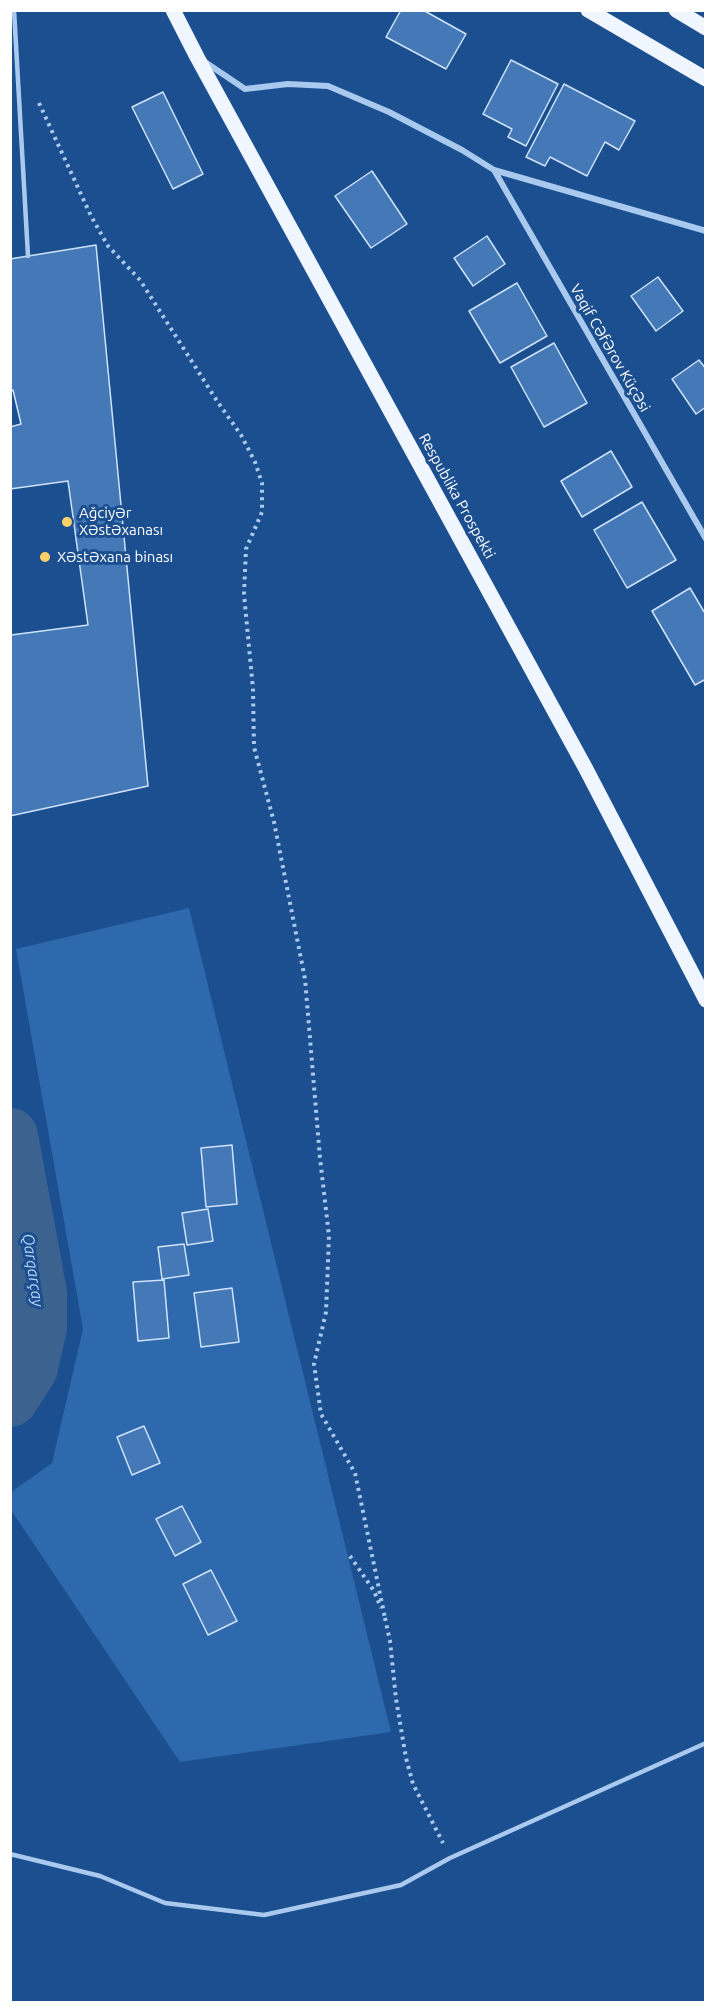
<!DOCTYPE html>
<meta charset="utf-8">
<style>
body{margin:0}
#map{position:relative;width:716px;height:2013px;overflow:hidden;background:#1b4f8f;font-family:Ubuntu,sans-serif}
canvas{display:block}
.frame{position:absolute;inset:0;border:12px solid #fff;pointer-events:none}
</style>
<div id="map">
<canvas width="716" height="2013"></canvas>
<div class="frame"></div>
</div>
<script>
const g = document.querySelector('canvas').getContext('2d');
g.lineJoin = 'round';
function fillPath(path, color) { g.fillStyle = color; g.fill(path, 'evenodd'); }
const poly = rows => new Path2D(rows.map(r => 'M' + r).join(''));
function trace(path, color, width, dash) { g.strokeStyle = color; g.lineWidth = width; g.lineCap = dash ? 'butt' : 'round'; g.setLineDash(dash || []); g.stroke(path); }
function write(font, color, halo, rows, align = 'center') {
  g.font = font + ' Ubuntu,sans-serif'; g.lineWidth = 6; g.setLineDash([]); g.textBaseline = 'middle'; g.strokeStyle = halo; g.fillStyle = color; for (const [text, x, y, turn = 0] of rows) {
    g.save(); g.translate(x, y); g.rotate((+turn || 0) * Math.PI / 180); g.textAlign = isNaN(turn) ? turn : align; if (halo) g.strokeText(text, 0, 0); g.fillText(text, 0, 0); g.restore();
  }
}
const green = poly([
 [189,908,391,1732,180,1762,11,1510,10,1493,52,1463,83,1329,16,949],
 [11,1234,25,1319,11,1338,10,1338]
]);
const river = poly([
 [10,1136,39,1293,39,1327,30,1368,10,1399]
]);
const building = poly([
 [401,10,423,10,466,34,446,69,386,37,401,10],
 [511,60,558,84,526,146,508,137,512,129,483,114,511,60],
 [564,84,635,121,619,150,605,142,587,176,550,157,545,166,526,157,564,84],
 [163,92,203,174,173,189,132,107,163,92],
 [372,171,407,224,371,248,335,196,372,171],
 [487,236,505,264,473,286,454,258,487,236],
 [96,245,148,786,10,816,10,259,96,245],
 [658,277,683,311,656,331,631,296,658,277],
 [517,283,547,336,500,363,469,311,517,283],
 [554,343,587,403,544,427,511,367,554,343],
 [699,360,706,369,706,407,696,414,672,379,699,360],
 [13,390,21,424,10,427,10,391,13,390],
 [611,451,632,487,582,517,561,481,611,451],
 [68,481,88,625,11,635,10,489,68,481],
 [642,502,676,560,627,588,594,530,642,502],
 [690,588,706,615,706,679,695,685,652,611,690,588],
 [232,1145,237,1204,206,1207,201,1148,232,1145],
 [208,1209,213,1241,187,1245,182,1213,208,1209],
 [184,1244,189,1275,162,1279,158,1247,184,1244],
 [164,1280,169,1338,138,1341,133,1282,164,1280],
 [232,1288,239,1342,201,1347,194,1293,232,1288],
 [144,1426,160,1463,132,1475,117,1437,144,1426],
 [182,1506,201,1542,175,1556,156,1519,182,1506],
 [211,1570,237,1621,208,1635,183,1584,211,1570]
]);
const path = poly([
 [39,103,91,216,108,246,140,280,217,401,241,435,255,462,262,483,262,512,246,549,244,594,253,689,254,747,274,822,305,979,320,1158,329,1236,326,1312,314,1364,321,1414,355,1473,385,1618],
 [350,1556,374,1591,381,1608],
 [385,1618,390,1641,396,1699,406,1758,413,1784,443,1843]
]);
const lane = poly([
 [14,10,28,256],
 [10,1854,100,1876,165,1903,264,1915,401,1885,450,1858,706,1743]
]);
const street = poly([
 [205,62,245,89,288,84,328,86,389,112,462,150,494,170,706,231],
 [494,170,706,539]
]);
const primary = poly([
 [173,10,197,57,586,769,706,1000],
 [588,10,706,79],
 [676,10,706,28]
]);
const markers = [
 [67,522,6,"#ffd166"],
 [45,557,6,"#ffd166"]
];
const streetNames = [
 ["Vaqif Cəfərov Küçəsi",610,348,60],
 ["Respublika Prospekti",457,496,61]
];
const poiNames = [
 ["Ağciyər",79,513],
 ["Xəstəxanası",79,530],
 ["Xəstəxana binası",57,557]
];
const waterNames = [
 ["Qarqarçay",33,1270,82]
];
fillPath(green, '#2e69ad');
trace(river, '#3c6290', 56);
fillPath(building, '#4478b7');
trace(building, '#cfe3fa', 1.5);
trace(path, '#a9c9ee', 4, [3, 4.5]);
trace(lane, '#a9c9ee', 4.5);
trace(street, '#a9c9ee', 6);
trace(primary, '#f0f6ff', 15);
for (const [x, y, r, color] of markers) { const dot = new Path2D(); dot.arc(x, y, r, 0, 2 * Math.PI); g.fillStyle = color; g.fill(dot); trace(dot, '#1b4f8f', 2); }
write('15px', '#fff', '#1b4f8f', streetNames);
write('15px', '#fff', '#1b4f8f', poiNames, 'left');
write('italic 16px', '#b5d3f5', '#1b4f8f', waterNames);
</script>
